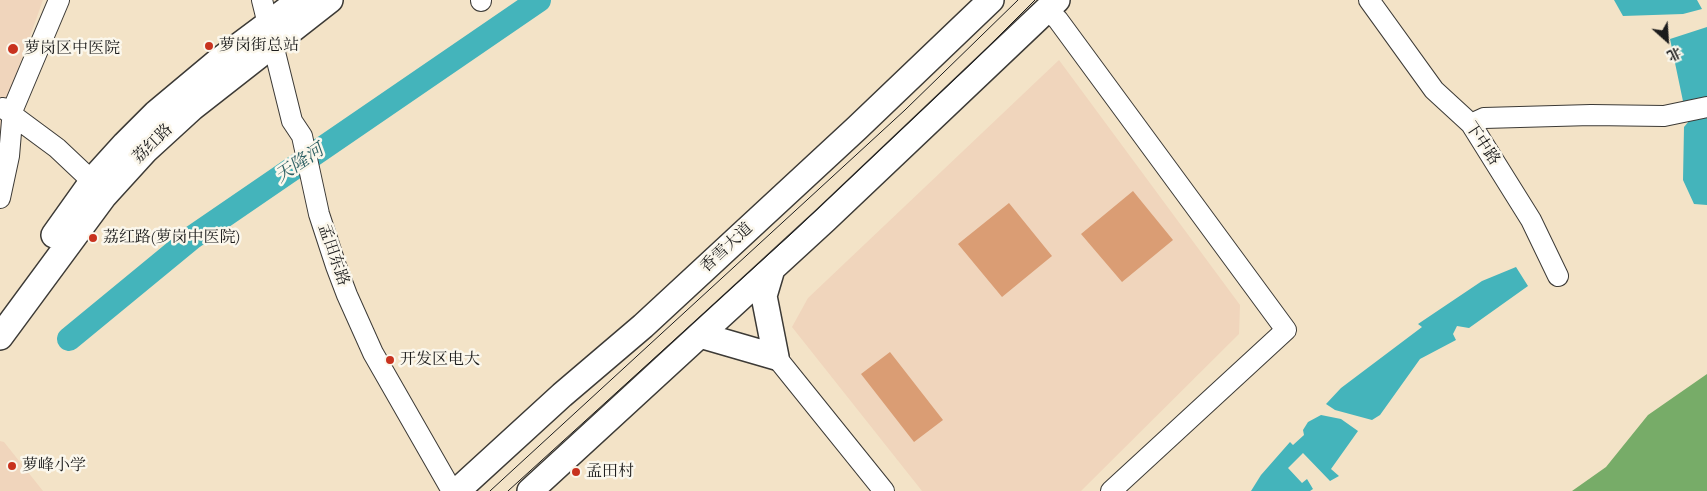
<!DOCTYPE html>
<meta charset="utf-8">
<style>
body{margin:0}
#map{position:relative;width:1707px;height:491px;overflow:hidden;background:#f3e3c7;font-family:"IM FELL French Canon","Noto Serif SC",serif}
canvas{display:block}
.north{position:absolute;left:1642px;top:15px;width:50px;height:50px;-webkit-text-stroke:4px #fbf7ec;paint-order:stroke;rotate:154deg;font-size:14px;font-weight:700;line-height:20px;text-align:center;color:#1c1c1c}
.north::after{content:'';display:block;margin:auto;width:18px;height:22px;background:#1c1c1c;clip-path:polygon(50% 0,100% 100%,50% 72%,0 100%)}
</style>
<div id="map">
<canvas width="1707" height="491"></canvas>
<div class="north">北</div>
</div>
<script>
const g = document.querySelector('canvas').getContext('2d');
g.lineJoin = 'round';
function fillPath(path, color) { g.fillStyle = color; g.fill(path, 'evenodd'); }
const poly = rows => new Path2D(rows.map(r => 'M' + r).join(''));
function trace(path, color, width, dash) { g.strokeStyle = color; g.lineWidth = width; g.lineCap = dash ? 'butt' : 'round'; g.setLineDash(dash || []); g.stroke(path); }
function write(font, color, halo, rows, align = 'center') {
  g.font = font + ' "IM FELL French Canon","Noto Serif SC",serif'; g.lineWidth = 5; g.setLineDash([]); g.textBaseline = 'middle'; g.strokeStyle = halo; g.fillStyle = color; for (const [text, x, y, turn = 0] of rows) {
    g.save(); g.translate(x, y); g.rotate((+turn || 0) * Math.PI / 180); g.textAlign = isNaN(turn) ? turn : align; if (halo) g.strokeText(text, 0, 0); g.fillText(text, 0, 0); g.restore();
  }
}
const built = poly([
 [0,0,43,0,8,97,0,167],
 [1059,60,1240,305,1239,334,1081,491,922,491,792,327,808,298],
 [0,441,4,442,43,491,0,491]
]);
const forest = poly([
 [1707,374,1707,491,1572,491,1606,467,1648,415]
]);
const water = poly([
 [1614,0,1697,0,1702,9,1683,14,1623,16],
 [1707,27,1707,100,1684,106,1670,39],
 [1707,117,1707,205,1694,204,1683,180,1684,127,1689,121],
 [1516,267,1528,286,1469,328,1457,326,1453,334,1456,340,1420,359,1380,415,1372,420,1335,410,1326,404,1341,388,1422,327,1418,324,1482,281],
 [1321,415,1341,419,1358,431,1331,469,1339,476,1330,481,1303,453,1288,468,1302,483,1307,479,1313,489,1310,491,1251,491,1261,475,1290,442,1293,445,1304,435,1303,430,1308,422]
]);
const river = poly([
 [69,339,193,237,539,0]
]);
const building = poly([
 [1133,191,1173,240,1122,282,1081,234],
 [1009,203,1052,256,1002,297,958,244],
 [890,352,943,420,914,442,861,374]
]);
const minor = poly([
 [262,0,292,121,302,136,319,214,336,266,347,295,373,353,452,491],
 [481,0,481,1],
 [1369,0,1434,90,1471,124,1531,220,1558,276],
 [1047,9,1058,20,1286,330,1111,491],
 [3,108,57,148,92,181],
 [1471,124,1484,118,1591,115,1664,116,1707,107],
 [0,198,9,156,13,109,59,0],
 [776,357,884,491]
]);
const major = poly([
 [54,235,96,176,125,144,156,113,217,62,300,0],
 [772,269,764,296,776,357],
 [700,335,776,357],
 [0,337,104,196,145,151,192,108,330,0],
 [457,491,562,395,643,326,857,128,991,0],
 [530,491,825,220,1057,0]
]);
const tram = poly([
 [490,491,905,110,1018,0],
 [508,491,791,234,976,59,1035,0]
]);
const markers = [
 [209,46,5,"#c8321e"],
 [13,49,6,"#c8321e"],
 [93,238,5,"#c8321e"],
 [390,360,5,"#c8321e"],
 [12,466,5,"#c8321e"],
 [576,472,5,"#c8321e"]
];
const poiNames = [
 ["萝岗街总站",219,46],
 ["萝岗区中医院",24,49],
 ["荔红路(萝岗中医院)",103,238],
 ["开发区电大",400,360],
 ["萝峰小学",22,466],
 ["孟田村",586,472]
];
const streetNames = [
 ["荔红路",153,144,-44],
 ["下中路",1482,144,56],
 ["香雪大道",727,248,-43],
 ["孟田东路",333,255,71]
];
const waterNames = [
 ["天隆河",300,164,-34]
];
fillPath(built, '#f0d5bc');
fillPath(forest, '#77ac68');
fillPath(water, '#44b4bb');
trace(river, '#44b4bb', 24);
fillPath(building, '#da9d74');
trace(minor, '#3c3a36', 22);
trace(major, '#3c3a36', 28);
trace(minor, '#fff', 20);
trace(major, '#fff', 25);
trace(tram, '#1c1c1c', 1);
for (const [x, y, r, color] of markers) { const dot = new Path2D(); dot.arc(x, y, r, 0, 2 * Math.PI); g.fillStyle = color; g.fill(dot); trace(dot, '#fbf7ec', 2); }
write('16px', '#1c1c1c', '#fbf7ec', poiNames, 'left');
write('16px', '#1c1c1c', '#fbf7ec', streetNames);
write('italic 18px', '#2e6064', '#fbf7ec', waterNames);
</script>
